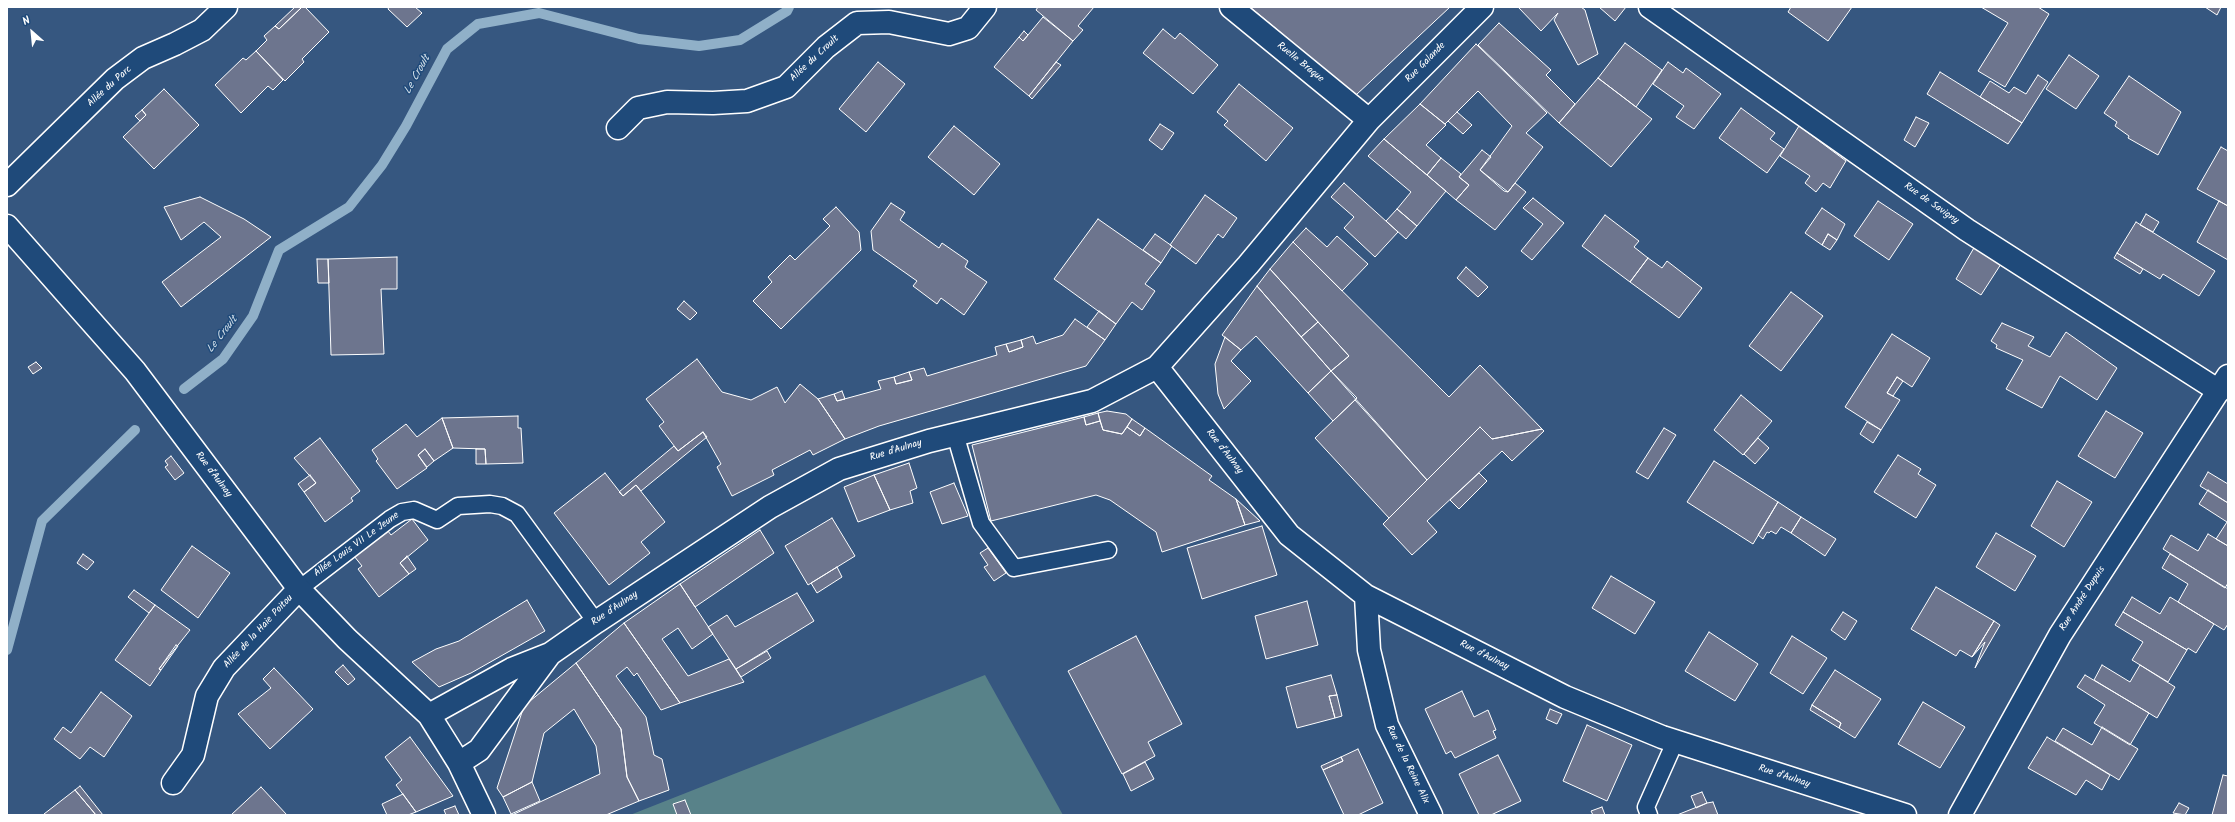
<!DOCTYPE html>
<meta charset="utf-8">
<style>
body{margin:0}
#map{position:relative;width:2235px;height:822px;overflow:hidden;background:#365780;font-family:Kalam,sans-serif}
canvas{display:block}
.frame{position:absolute;inset:0;border:8px solid #fff;pointer-events:none}
.north{position:absolute;left:12px;top:12px;width:40px;height:40px;-webkit-text-stroke:3px #1f4a7a;paint-order:stroke;rotate:333deg;font-size:11px;font-weight:700;line-height:16px;text-align:center;color:#fff}
.north::after{content:'';display:block;margin:auto;width:14px;height:18px;background:#fff;clip-path:polygon(50% 0,100% 100%,50% 72%,0 100%)}
</style>
<div id="map">
<canvas width="2235" height="822"></canvas>
<div class="frame"></div>
<div class="north">N</div>
</div>
<script>
const g = document.querySelector('canvas').getContext('2d');
g.lineJoin = 'round';
function fillPath(path, color) { g.fillStyle = color; g.fill(path, 'evenodd'); }
const poly = rows => new Path2D(rows.map(r => 'M' + r).join(''));
function trace(path, color, width, dash) { g.strokeStyle = color; g.lineWidth = width; g.lineCap = dash ? 'butt' : 'round'; g.setLineDash(dash || []); g.stroke(path); }
function write(font, color, halo, rows, align = 'center') {
  g.font = font + ' Kalam,sans-serif'; g.lineWidth = 3; g.setLineDash([]); g.textBaseline = 'middle'; g.strokeStyle = halo; g.fillStyle = color; for (const [text, x, y, turn = 0] of rows) {
    g.save(); g.translate(x, y); g.rotate((+turn || 0) * Math.PI / 180); g.textAlign = isNaN(turn) ? turn : align; if (halo) g.strokeText(text, 0, 0); g.fillText(text, 0, 0); g.restore();
  }
}
const green = poly([
 [985,675,1063,815,630,815]
]);
const stream = poly([
 [184,389,223,359,253,316,279,250,349,207,382,165,406,126,447,49,478,24,539,13,639,39,699,46,740,40,787,11,789,7],
 [7,650,42,521,135,430]
]);
const building = poly([
 [295,7,302,7,279,29,275,26,295,7],
 [302,7,305,7,329,32,302,59,304,62,285,81,256,51,267,40,264,36,275,26,279,29,302,7],
 [389,7,415,7,422,13,407,27,388,9,389,7],
 [1038,7,1094,7,1078,26,1083,30,1073,41,1036,10,1038,7],
 [1250,7,1450,7,1356,95,1250,7],
 [1518,7,1581,7,1585,10,1598,54,1578,65,1554,20,1558,13,1541,31,1518,7],
 [1599,7,1626,7,1615,21,1599,7],
 [1791,7,1852,7,1828,41,1788,12,1791,7],
 [1981,7,2038,7,2049,14,2005,87,1978,71,2008,23,1981,7],
 [2205,7,2221,7,2217,15,2205,7],
 [1043,17,1073,41,1029,96,994,67,1019,37,1023,41,1043,17],
 [1499,23,1551,70,1546,75,1575,104,1559,123,1478,45,1499,23],
 [1163,29,1175,39,1180,33,1218,65,1193,94,1143,53,1163,29],
 [1024,31,1028,35,1023,41,1019,37,1024,31],
 [1625,43,1662,70,1636,107,1598,78,1625,43],
 [1476,44,1547,113,1526,133,1543,147,1508,192,1480,170,1512,126,1478,91,1445,124,1420,104,1476,44],
 [256,51,283,80,273,90,268,86,241,113,215,85,243,58,246,60,256,51],
 [2069,55,2099,76,2076,109,2046,89,2069,55],
 [878,62,905,84,866,132,839,109,878,62],
 [1056,62,1061,65,1032,99,1029,96,1056,62],
 [1668,62,1683,73,1686,68,1721,94,1694,129,1676,117,1684,106,1653,84,1668,62],
 [1940,72,2022,123,2008,144,1927,94,1940,72],
 [2038,75,2048,82,2022,123,1980,97,1990,81,2009,93,2014,87,2026,94,2038,75],
 [2129,76,2181,112,2158,155,2128,138,2129,136,2115,126,2117,122,2104,113,2129,76],
 [1598,78,1652,119,1611,167,1559,123,1598,78],
 [1239,84,1293,128,1266,161,1224,125,1228,121,1217,112,1239,84],
 [164,89,199,125,154,169,123,137,146,115,142,110,164,89],
 [1420,104,1446,125,1426,145,1441,158,1427,175,1384,139,1420,104],
 [1741,108,1775,133,1770,139,1784,149,1767,173,1719,138,1741,108],
 [142,110,146,115,140,121,135,116,142,110],
 [1457,112,1472,125,1463,134,1448,121,1457,112],
 [1916,117,1929,123,1915,147,1904,140,1916,117],
 [1160,124,1174,133,1162,150,1149,140,1160,124],
 [954,126,1000,164,974,195,928,157,954,126],
 [1799,126,1846,161,1830,188,1823,183,1816,192,1805,183,1810,176,1780,156,1799,126],
 [1384,139,1446,191,1417,226,1397,209,1411,192,1368,156,1384,139],
 [2221,147,2228,151,2228,206,2197,189,2221,147],
 [1482,150,1491,157,1480,170,1504,191,1508,192,1515,183,1526,192,1495,230,1456,200,1469,185,1459,177,1482,150],
 [1441,158,1461,174,1459,177,1469,185,1456,200,1427,175,1441,158],
 [1344,183,1398,232,1375,257,1344,228,1354,217,1331,197,1344,183],
 [1205,195,1237,218,1223,238,1218,234,1196,264,1170,245,1205,195],
 [200,197,244,219,271,237,181,307,162,282,221,237,204,222,181,240,164,207,200,197],
 [1533,198,1564,223,1532,260,1521,251,1543,224,1523,208,1533,198],
 [1878,201,1913,224,1889,260,1854,236,1878,201],
 [2219,201,2228,206,2228,260,2197,242,2219,201],
 [891,203,905,212,900,220,939,248,942,243,968,261,965,267,987,282,964,315,941,298,937,304,913,286,917,281,873,250,871,231,891,203],
 [836,207,859,232,861,250,781,329,753,301,772,282,768,277,790,255,795,260,830,226,823,219,836,207],
 [1822,208,1845,224,1837,240,1828,234,1822,245,1805,233,1822,208],
 [1397,209,1417,226,1406,239,1386,221,1397,209],
 [2146,214,2159,222,2153,232,2140,225,2146,214],
 [1605,215,1639,241,1634,247,1648,258,1630,282,1582,246,1605,215],
 [1098,219,1161,263,1145,284,1155,291,1142,310,1132,302,1116,324,1054,279,1098,219],
 [2136,222,2215,271,2199,296,2163,274,2160,279,2117,253,2136,222],
 [1306,228,1327,247,1337,236,1368,264,1342,291,1293,242,1306,228],
 [1155,234,1172,246,1161,263,1143,250,1155,234],
 [1828,234,1837,240,1830,250,1822,245,1828,234],
 [1293,242,1449,397,1480,365,1542,429,1492,439,1480,427,1427,480,1331,371,1349,356,1270,269,1293,242],
 [1975,246,2001,264,1981,295,1956,279,1975,246],
 [2117,253,2143,269,2140,274,2114,258,2117,253],
 [397,257,397,289,381,289,384,354,331,355,328,259,397,257],
 [1648,258,1662,268,1667,261,1702,288,1679,318,1630,282,1648,258],
 [317,259,328,259,329,283,318,283,317,259],
 [1466,267,1488,287,1478,297,1457,278,1466,267],
 [1270,269,1318,322,1301,337,1257,286,1270,269],
 [1257,286,1331,371,1308,393,1256,336,1241,350,1222,335,1257,286],
 [1791,292,1823,316,1781,371,1749,346,1791,292],
 [684,301,697,313,690,320,677,309,684,301],
 [1099,311,1116,324,1105,340,1087,327,1099,311],
 [1075,319,1105,340,1086,366,879,426,845,439,818,399,834,394,837,401,881,389,878,381,894,377,896,384,912,380,909,372,924,368,927,376,997,355,995,347,1006,344,1009,352,1023,347,1021,340,1033,336,1036,344,1063,335,1075,319],
 [1318,322,1349,356,1331,371,1301,337,1318,322],
 [2002,323,2034,337,2028,346,2050,357,2066,332,2117,368,2097,400,2060,376,2042,408,2006,389,2023,360,1996,348,1997,345,1991,341,2002,323],
 [1892,334,1930,358,1912,387,1897,377,1887,393,1900,400,1881,430,1845,407,1892,334],
 [1225,337,1241,350,1231,361,1251,381,1224,409,1218,394,1215,364,1225,337],
 [1021,340,1023,347,1009,352,1006,344,1021,340],
 [697,359,722,392,751,400,777,387,785,403,800,384,818,399,845,439,813,455,810,450,772,470,774,475,732,496,717,467,721,464,703,432,678,451,659,426,664,422,646,399,697,359],
 [36,362,42,368,33,374,28,367,36,362],
 [1331,371,1357,398,1333,421,1308,393,1331,371],
 [909,372,912,380,896,384,894,377,909,372],
 [1897,377,1903,381,1893,396,1887,393,1897,377],
 [842,391,845,399,837,401,834,394,842,391],
 [1741,395,1772,421,1743,455,1714,430,1741,395],
 [1355,400,1427,480,1389,518,1315,438,1355,400],
 [1107,411,1126,414,1132,419,1122,434,1103,430,1098,413,1107,411],
 [2106,411,2143,433,2115,478,2078,456,2106,411],
 [1098,413,1100,421,1086,425,1084,417,1098,413],
 [518,416,518,428,521,428,523,463,486,464,485,449,453,448,442,418,518,416],
 [1084,417,1086,425,1100,421,1103,430,1122,434,1127,427,1140,436,1145,428,1212,476,1209,480,1236,499,1245,525,1162,552,1156,532,1110,500,1096,495,991,521,972,445,1084,417],
 [442,418,453,448,434,461,425,449,418,455,427,468,397,489,376,461,378,459,372,450,406,424,417,437,442,418],
 [1132,419,1145,428,1140,436,1127,427,1132,419],
 [1867,422,1881,430,1873,443,1860,434,1867,422],
 [1480,427,1492,439,1542,429,1544,431,1512,461,1502,451,1427,521,1437,532,1412,555,1383,524,1480,427],
 [1664,428,1676,435,1648,479,1636,472,1664,428],
 [703,432,707,437,641,491,636,485,623,496,619,492,674,446,678,451,703,432],
 [320,438,360,491,351,498,353,501,325,522,304,492,316,483,294,458,320,438],
 [1758,438,1769,448,1755,464,1744,454,1758,438],
 [425,449,434,461,427,467,418,455,425,449],
 [476,449,485,449,486,464,476,464,476,449],
 [1898,455,1921,469,1918,474,1936,485,1916,518,1874,492,1898,455],
 [171,456,184,473,175,480,165,467,168,465,165,461,171,456],
 [1714,461,1778,502,1753,544,1687,502,1714,461],
 [909,463,917,488,910,491,913,503,890,510,874,475,909,463],
 [2208,472,2228,484,2228,503,2200,486,2208,472],
 [605,473,623,496,636,485,665,522,641,542,650,553,609,585,554,513,605,473],
 [1479,473,1487,481,1459,509,1450,500,1479,473],
 [310,475,316,483,304,492,298,484,310,475],
 [874,475,890,510,858,522,844,487,874,475],
 [2057,481,2092,502,2064,547,2031,526,2057,481],
 [954,483,968,516,942,524,930,492,954,483],
 [2208,490,2228,503,2228,546,2216,539,2227,522,2199,504,2208,490],
 [1236,499,1260,521,1245,525,1236,499],
 [1778,502,1801,517,1791,533,1781,527,1776,534,1771,531,1769,533,1767,532,1763,539,1758,535,1778,502],
 [1801,517,1836,539,1825,556,1791,533,1801,517],
 [832,518,855,556,808,585,785,546,832,518],
 [412,519,428,540,400,563,409,574,379,597,358,569,362,566,354,556,388,531,391,535,412,519],
 [1262,526,1277,575,1202,599,1187,548,1262,526],
 [760,530,774,553,695,607,680,584,760,530],
 [1996,533,2036,556,2015,591,1976,567,1996,533],
 [2208,534,2228,546,2228,583,2225,588,2163,549,2171,535,2198,551,2208,534],
 [192,546,230,573,198,618,161,590,192,546],
 [988,548,1006,573,994,581,984,567,988,565,980,553,988,548],
 [83,554,94,562,87,570,77,563,83,554],
 [2170,554,2228,589,2228,624,2224,630,2178,602,2188,584,2162,568,2170,554],
 [407,556,416,569,409,574,400,563,407,556],
 [837,567,842,577,817,593,811,583,837,567],
 [1611,576,1655,602,1635,634,1592,608,1611,576],
 [680,584,713,634,692,649,678,628,662,639,688,676,729,659,744,682,680,703,624,623,680,584],
 [1936,587,1994,621,1972,657,1960,650,1956,656,1911,629,1936,587],
 [134,590,155,605,149,613,128,597,134,590],
 [797,593,814,621,736,669,708,627,727,615,735,627,797,593],
 [2132,597,2160,614,2170,597,2214,624,2196,653,2188,648,2187,650,2123,612,2132,597],
 [527,600,545,631,471,673,439,687,412,662,436,649,459,641,527,600],
 [1307,601,1318,645,1266,659,1255,616,1307,601],
 [155,605,190,630,159,669,161,670,150,686,115,660,155,605],
 [1843,612,1857,621,1845,640,1831,630,1843,612],
 [2123,612,2187,650,2168,682,2132,660,2143,642,2115,625,2123,612],
 [1994,621,2000,625,1975,668,1985,642,1972,657,1994,621],
 [624,623,680,703,661,710,637,673,634,676,627,667,616,676,646,717,654,755,662,759,669,790,639,801,627,777,621,729,576,663,624,623],
 [1709,632,1758,664,1735,701,1685,671,1709,632],
 [1136,636,1182,724,1148,742,1155,756,1122,774,1068,671,1136,636],
 [1792,636,1827,658,1803,694,1770,673,1792,636],
 [176,645,178,646,161,670,159,669,176,645],
 [767,651,771,658,741,677,736,669,767,651],
 [576,663,621,729,627,777,639,801,606,815,512,815,600,774,596,746,574,709,544,733,532,782,503,797,497,788,524,706,576,663],
 [343,665,355,679,348,685,335,672,343,665],
 [2102,665,2130,682,2140,665,2175,687,2157,718,2094,680,2102,665],
 [274,668,313,709,270,749,238,714,271,688,263,679,274,668],
 [1835,670,1881,699,1855,738,1839,728,1841,723,1812,705,1835,670],
 [1331,675,1337,695,1329,696,1335,718,1297,728,1286,687,1331,675],
 [2085,675,2149,713,2130,745,2094,723,2105,705,2077,687,2085,675],
 [1462,691,1474,717,1488,710,1496,730,1493,731,1496,738,1455,758,1451,751,1446,754,1425,709,1462,691],
 [101,692,132,716,104,757,90,747,80,759,54,739,63,727,71,733,101,692],
 [1337,695,1342,716,1335,718,1329,696,1337,695],
 [1923,702,1965,727,1940,768,1898,744,1923,702],
 [1812,705,1841,723,1839,728,1810,710,1812,705],
 [1550,709,1562,714,1557,724,1546,719,1550,709],
 [1587,725,1632,745,1607,801,1563,781,1587,725],
 [2102,727,2138,749,2119,780,2055,741,2063,728,2092,745,2102,727],
 [410,737,453,796,416,812,396,785,402,780,385,757,410,737],
 [2047,737,2110,775,2102,790,2086,780,2076,795,2028,768,2047,737],
 [1358,749,1383,803,1358,815,1344,815,1323,770,1343,761,1341,757,1358,749],
 [1498,755,1521,801,1491,815,1479,815,1459,774,1498,755],
 [1341,757,1343,761,1323,770,1321,766,1341,757],
 [1145,762,1154,779,1131,791,1123,774,1145,762],
 [2223,775,2228,776,2228,815,2212,815,2223,775],
 [532,782,540,801,511,814,503,797,532,782],
 [80,786,103,815,96,815,75,790,80,786],
 [261,787,287,815,231,815,261,787],
 [75,790,96,815,44,815,44,814,75,790],
 [1702,792,1707,803,1696,808,1691,796,1702,792],
 [403,794,416,812,408,815,387,815,382,804,403,794],
 [685,800,691,815,677,815,673,804,685,800],
 [1713,802,1718,815,1677,815,1707,803,1713,802],
 [2179,803,2189,808,2185,815,2173,813,2179,803],
 [455,806,459,815,446,815,444,810,455,806],
 [1602,807,1605,815,1593,815,1591,811,1602,807]
]);
const service = poly([
 [955,434,981,523,1014,568,1108,550],
 [299,589,390,519,402,512,414,510,437,520,458,506,490,504,502,506,517,514,596,622],
 [1649,815,1646,807,1675,742]
]);
const minor = poly([
 [1231,7,1369,120],
 [1650,7,1967,230,2219,391],
 [618,128,638,108,667,102,713,103,747,101,786,87,826,47,857,23,889,22,949,34,968,28,985,7],
 [7,185,115,79,143,58,175,44,202,30,226,7],
 [7,226,135,371,299,589,347,639,429,715,459,763,484,815],
 [1157,367,1289,535,1366,596,1565,697,1662,737,1905,815],
 [1366,596,1369,650,1387,725,1431,815],
 [429,715,512,669,550,654,596,622,770,507,839,469,929,441,1092,401,1157,367,1248,265,1369,120,1482,7],
 [459,763,479,750,550,654],
 [173,783,193,755,207,696,224,668,299,589],
 [1960,815,2060,635,2228,376]
]);
const streetNames = [
 ["Allée du Croult",815,59,-43],
 ["Ruelle Braque",1300,63,39],
 ["Rue Galande",1426,63,-45],
 ["Allée du Parc",110,87,-42],
 ["Rue de Savigny",1931,204,35],
 ["Rue d'Aulnay",896,451,-17],
 ["Rue d'Aulnay",1224,452,52],
 ["Rue d'Aulnay",213,475,53],
 ["Allée Louis VII Le Jeune",357,545,-36],
 ["Rue André Dupuis",2083,599,-57],
 ["Rue d'Aulnay",615,609,-34],
 ["Allée de la Haie Poitou",259,632,-47],
 ["Rue d'Aulnay",1484,656,27],
 ["Rue de la Reine Alix",1407,765,64],
 ["Rue d'Aulnay",1784,777,18]
];
const waterNames = [
 ["Le Croult",418,75,-61],
 ["Le Croult",223,335,-52]
];
fillPath(green, '#588289');
trace(stream, '#90b0c8', 10);
fillPath(building, '#6d758e');
trace(building, '#fff', 1);
trace(service, '#fff', 19);
trace(minor, '#fff', 25);
trace(service, '#1f4a7a', 16);
trace(minor, '#1f4a7a', 22);
write('10px', '#fff', '#1f4a7a', streetNames);
write('italic 11px', '#d1dee8', '#1f4a7a', waterNames);
</script>
